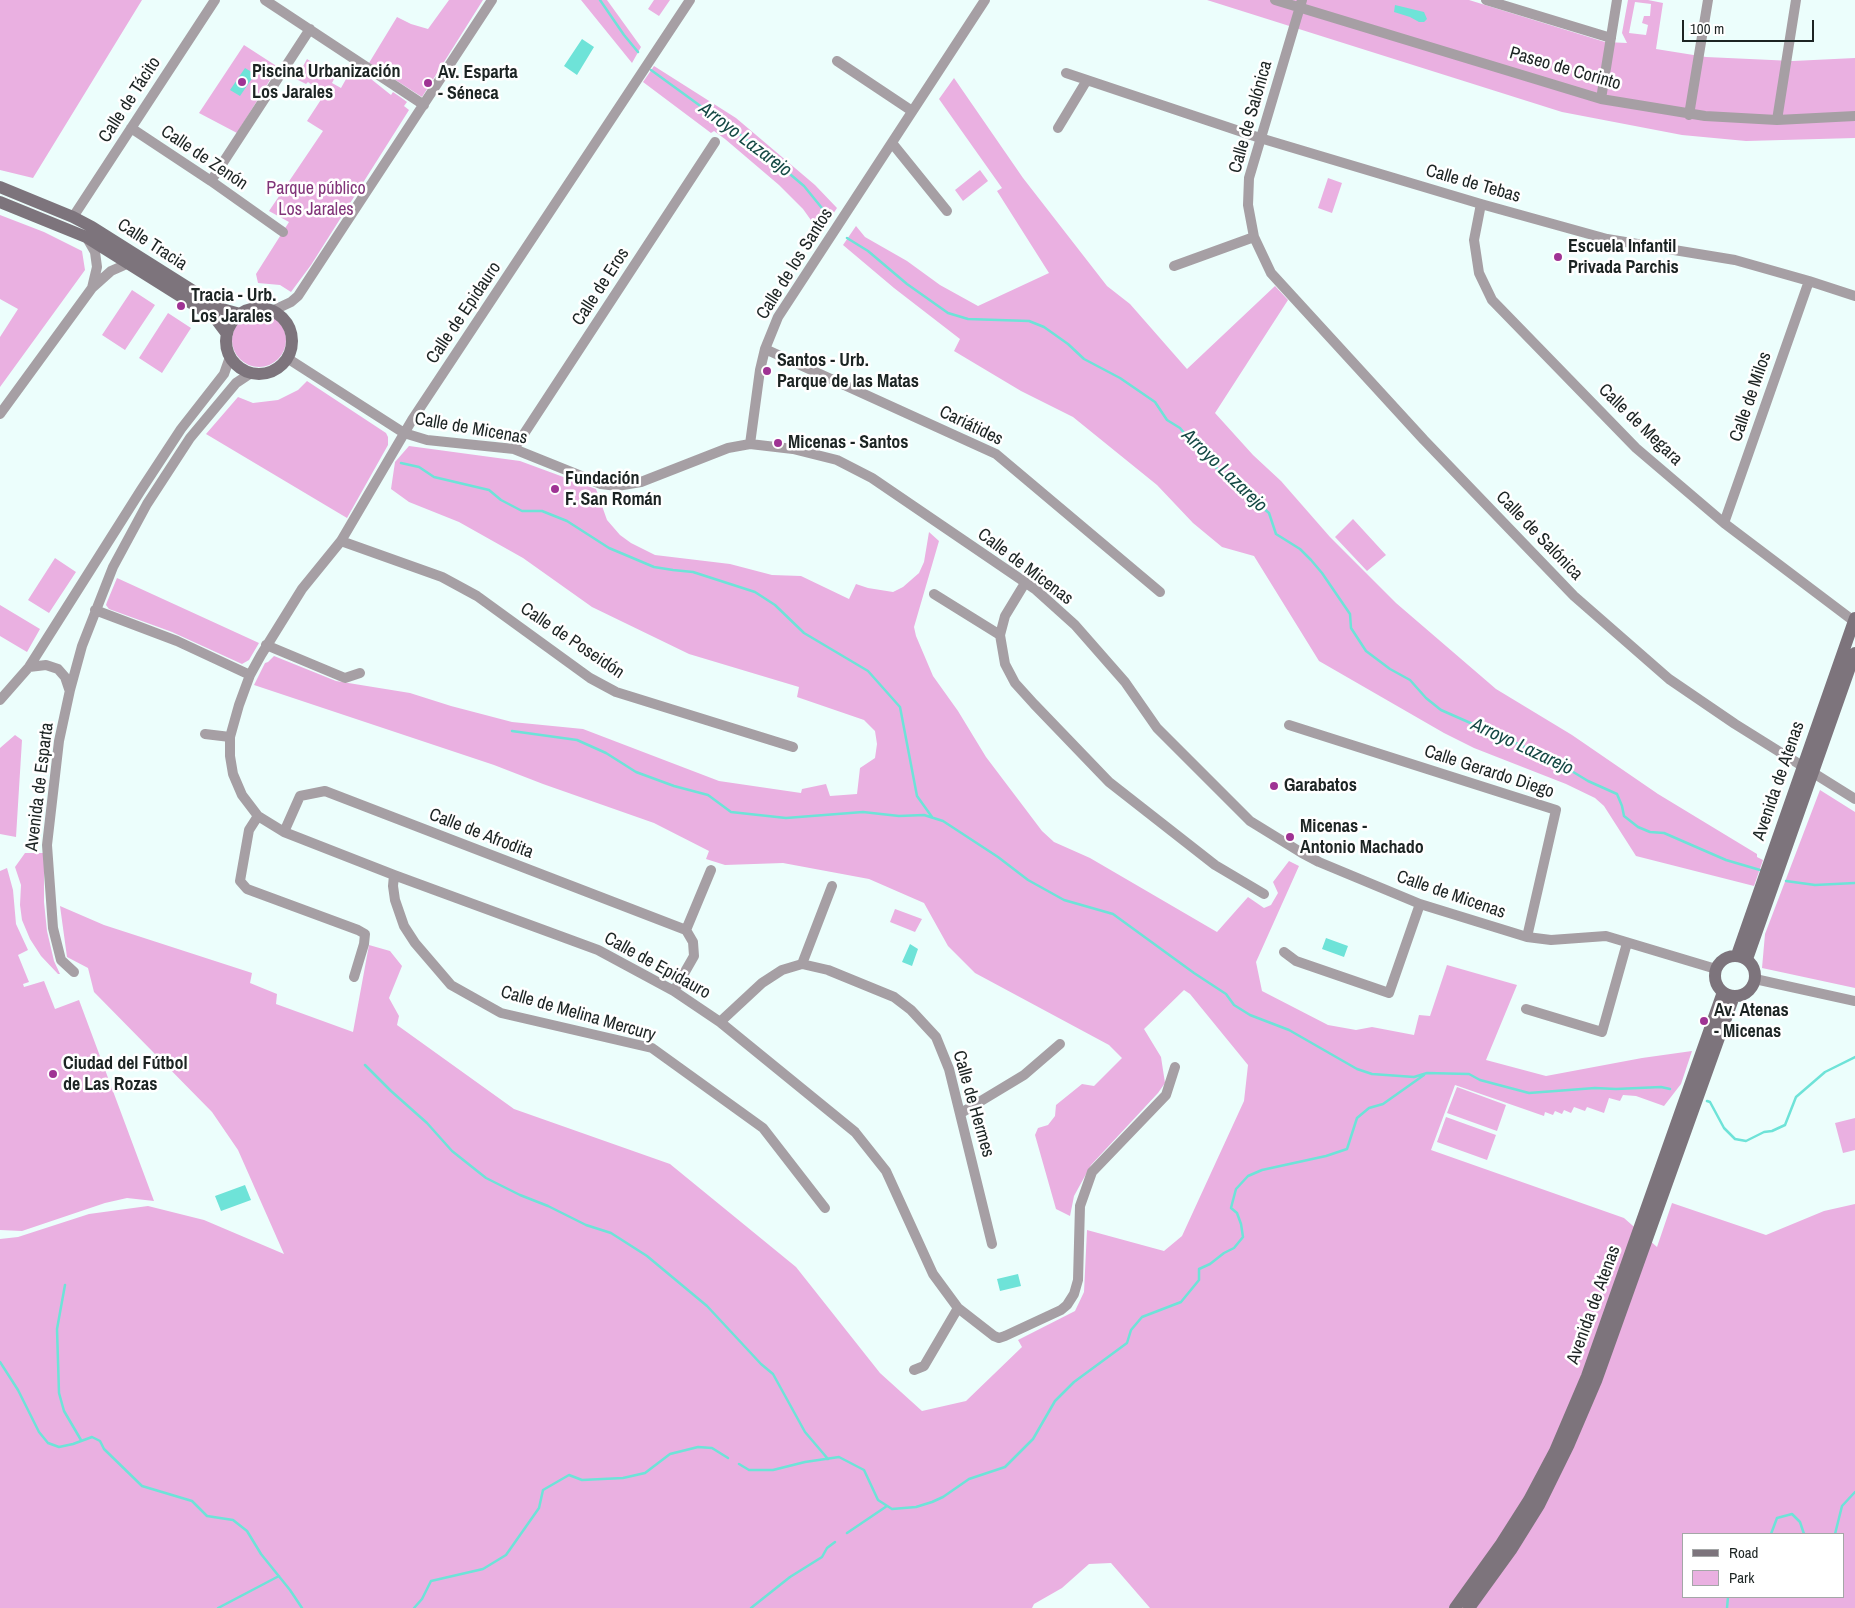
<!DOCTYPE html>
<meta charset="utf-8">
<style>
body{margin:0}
#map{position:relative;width:1855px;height:1608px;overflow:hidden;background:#ecfefc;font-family:"Archivo Narrow",sans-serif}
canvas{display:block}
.legend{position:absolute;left:1682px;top:1533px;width:162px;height:65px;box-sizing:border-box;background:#fff;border:1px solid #a4a7a7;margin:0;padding:6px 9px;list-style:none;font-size:15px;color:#1c2423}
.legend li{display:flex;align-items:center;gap:10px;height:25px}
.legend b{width:25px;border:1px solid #a4a7a7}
.scale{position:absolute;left:1682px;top:20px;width:132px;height:22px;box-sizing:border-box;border:2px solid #1c2423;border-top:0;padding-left:6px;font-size:15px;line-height:18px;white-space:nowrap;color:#1c2423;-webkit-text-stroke:4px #fff;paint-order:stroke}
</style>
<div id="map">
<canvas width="1855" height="1608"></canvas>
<ul class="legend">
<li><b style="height:6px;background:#7d747c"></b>Road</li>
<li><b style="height:14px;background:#eab0e1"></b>Park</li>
</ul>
<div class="scale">100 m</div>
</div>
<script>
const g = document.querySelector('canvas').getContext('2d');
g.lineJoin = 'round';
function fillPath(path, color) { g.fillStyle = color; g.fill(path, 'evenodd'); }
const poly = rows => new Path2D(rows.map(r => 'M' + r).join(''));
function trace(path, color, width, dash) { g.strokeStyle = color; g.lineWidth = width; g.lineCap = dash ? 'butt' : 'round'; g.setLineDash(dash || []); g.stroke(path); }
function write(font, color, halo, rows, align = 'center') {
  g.font = font + ' "Archivo Narrow",sans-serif'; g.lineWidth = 5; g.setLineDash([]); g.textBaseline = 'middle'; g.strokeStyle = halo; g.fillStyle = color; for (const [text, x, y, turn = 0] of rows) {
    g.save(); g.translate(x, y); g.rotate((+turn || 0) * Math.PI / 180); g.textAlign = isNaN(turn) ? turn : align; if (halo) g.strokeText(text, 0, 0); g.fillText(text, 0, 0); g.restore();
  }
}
const green = poly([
 [0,0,142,0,33,178,0,170],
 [449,0,483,0,422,97,369,63,397,17,411,24,428,29],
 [581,0,607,0,641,47,632,63],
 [654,0,670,0,659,16,648,9],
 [1207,0,1469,0,1605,42,1627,43,1622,33,1628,0,1648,0,1663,3,1656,49,1706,57,1793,61,1855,58,1855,138,1746,141,1682,135,1562,112],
 [1635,2,1651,4,1650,16,1644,16,1642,23,1648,25,1646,35,1629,33],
 [244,45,278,67,237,133,199,113],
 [307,59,335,77,332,83,341,88,350,72,347,70,351,63,391,95,393,92,403,99,407,102,404,106,409,110,311,265,291,292,280,285,258,283,256,274,289,222,269,211,323,131,307,121,324,95,308,82,306,84,296,79],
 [654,66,736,118,815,185,837,208,823,229,818,230,803,209,779,185,725,139,714,131,711,133,643,82],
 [954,78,1023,178,1107,286,1130,304,1187,369,1275,286,1288,300,1215,413,1253,455,1281,481,1330,537,1396,603,1496,689,1572,735,1658,794,1757,854,1757,857,1763,860,1754,886,1636,856,1604,806,1595,798,1566,784,1474,748,1444,733,1319,661,1254,556,1222,547,1193,523,1157,485,1073,417,1021,391,954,351,960,339,894,288,843,245,856,226,865,237,907,261,940,285,978,306,1049,273,997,191,1002,188,939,99],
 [980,170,988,181,963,201,955,190],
 [1328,178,1342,183,1332,213,1318,208],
 [0,215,44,232,82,251,85,270,0,387,0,337,18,309,0,299],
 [132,290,155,305,125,350,102,335],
 [168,313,191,328,162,373,139,358],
 '232 340a27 27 0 1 1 54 0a27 27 0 1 1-54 0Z',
 [307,381,386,433,388,437,388,445,347,518,206,434,238,397,253,403,278,400,298,390],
 [409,446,520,461,596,489,607,520,620,535,631,543,655,555,730,564,772,575,801,576,849,599,856,584,868,588,893,592,903,587,919,573,924,562,929,532,939,541,914,627,916,636,933,676,958,711,986,757,1042,831,1054,842,1090,858,1217,932,1248,897,1264,908,1271,905,1278,893,1273,882,1289,861,1299,866,1256,962,1262,991,1328,1025,1356,1030,1372,1027,1414,1035,1419,1015,1430,1016,1447,965,1517,985,1486,1060,1546,1076,1642,1058,1692,1051,1681,1084,1664,1106,1636,1096,1623,1095,1620,1101,1609,1098,1604,1113,1587,1107,1585,1111,1574,1107,1571,1113,1564,1110,1562,1114,1555,1111,1553,1115,1545,1112,1544,1116,1455,1085,1431,1150,1624,1218,1657,1247,1672,1203,1766,1235,1824,1211,1855,1204,1855,1608,1150,1608,1111,1563,1089,1564,1062,1588,1034,1604,1032,1608,0,1608,0,1239,18,1237,89,1214,148,1206,204,1220,284,1254,238,1150,212,1112,94,992,88,968,67,957,60,906,104,925,252,973,250,983,277,994,276,1004,353,1032,369,945,390,951,402,966,389,998,399,1016,397,1025,514,1109,670,1164,796,1267,880,1373,922,1411,966,1401,1022,1347,1018,1340,1075,1311,1084,1292,1087,1230,1164,1251,1182,1236,1244,1101,1248,1065,1190,994,1184,990,1144,1029,1161,1057,1165,1083,1158,1093,1091,1165,1074,1196,1070,1216,1056,1209,1035,1135,1038,1128,1048,1125,1055,1116,1056,1105,1082,1084,1094,1086,1122,1058,1109,1045,975,973,948,946,924,903,869,879,783,863,725,865,706,859,709,851,654,823,543,784,494,765,254,685,265,663,268,662,274,656,336,681,410,693,451,706,512,722,583,729,719,781,801,793,802,789,826,784,830,796,857,794,860,768,875,758,877,744,875,731,864,720,797,697,799,687,689,654,592,607,523,558,459,522,409,502,391,489,395,462],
 [1684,1534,1844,1534,1844,1597,1684,1597],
 [1353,519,1386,555,1367,571,1335,537],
 [55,558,76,572,49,613,28,600],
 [117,578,211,621,259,643,249,660,242,664,172,632,109,609,106,605,107,602],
 [0,605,40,629,27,652,0,636],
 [15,735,22,740,16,837,0,834,0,748],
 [1820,790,1855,812,1855,988,1762,968,1765,934],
 [25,853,44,853,44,902,47,931,54,961,60,974,58,974,41,956,30,939,22,920,20,905,21,885,15,867],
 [7,868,13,890,16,924,28,950,18,955,29,982,23,984,24,987,44,981,55,1009,79,1000,154,1201,127,1198,105,1203,22,1231,0,1230,0,871],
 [895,909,922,919,915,932,890,922],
 [1457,1087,1506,1105,1497,1131,1447,1113],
 [1446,1117,1496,1135,1487,1160,1437,1142],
 [1855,1118,1855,1150,1843,1153,1835,1123]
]);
const water = poly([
 [1395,5,1424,12,1427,19,1424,22,1419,22,1410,17,1394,12],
 [582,39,594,47,577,75,564,66],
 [245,68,255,74,240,96,230,90],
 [1326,938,1348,946,1344,957,1322,949],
 [910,944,918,949,912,966,902,962],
 [245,1185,251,1200,221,1211,215,1196],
 [1018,1274,1021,1286,1000,1291,997,1279]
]);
const stream = poly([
 [600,0,624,35,638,52],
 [651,70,765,153,804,186,830,218],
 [847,238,868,251,907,284,948,313,968,319,1029,321,1044,327,1068,344,1084,359,1120,378,1155,402,1167,420,1180,428,1205,458,1269,513,1276,534,1300,549,1311,560,1322,573,1350,614,1351,628,1366,651,1390,669,1410,680,1426,698,1441,710,1552,759,1588,781,1617,794,1622,806,1624,816,1638,827,1650,832,1664,833,1726,860,1760,870],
 [401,463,419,467,434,477,489,490,501,500,522,511,542,511,567,521,609,548,654,567,673,570,693,572,755,592,775,605,804,633,868,671,900,707,917,796,932,817],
 [512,731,577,740,606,753,636,772,674,786,708,795,731,812,786,818,863,812,899,816,924,815,943,821,998,857,1028,880,1064,900,1113,914,1194,973,1226,994,1234,1005,1250,1015,1289,1030,1357,1069,1372,1074,1414,1077,1427,1073,1469,1074,1480,1080,1529,1093,1595,1088,1616,1089,1661,1087,1670,1089],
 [1786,881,1815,885,1855,883],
 [365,1065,391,1091,427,1123,452,1151,486,1178,520,1195,548,1206,586,1225,611,1233,647,1256,707,1306,761,1364,773,1374,805,1432,828,1459],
 [1707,1101,1710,1102,1724,1128,1735,1139,1746,1141,1764,1132,1772,1131,1785,1125,1796,1097,1825,1072,1855,1057],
 [65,1285,57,1329,59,1393,64,1411,81,1440],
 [0,1362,18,1390,39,1432,48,1443,59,1447,73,1444,92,1437,100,1441,104,1449,142,1486,192,1501,207,1516,233,1520,247,1531,261,1554,290,1590,302,1608],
 [739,1464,749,1470,773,1470,805,1462,839,1457,864,1470,878,1500,892,1509,916,1507,932,1502,943,1497,969,1479,1005,1467,1033,1439,1055,1401,1074,1382,1127,1343,1131,1330,1142,1317,1181,1302,1199,1280,1199,1269,1210,1264,1224,1253,1234,1248,1243,1237,1241,1224,1237,1213,1231,1208,1232,1204,1236,1189,1248,1176,1262,1170,1326,1156,1347,1149,1357,1118,1369,1108,1383,1104,1424,1075],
 [847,1533,887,1506],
 [1771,1534,1777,1518,1792,1514,1800,1522,1804,1534],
 [1835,1534,1842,1506,1855,1492],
 [218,1608,279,1576],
 [414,1608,422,1599,431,1581,483,1569,506,1555,539,1508,543,1490,569,1475,582,1480,623,1478,645,1473,670,1454,698,1447,712,1448,728,1458],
 [751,1608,790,1577,822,1557,827,1548,835,1542],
 [1727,1608,1728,1597]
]);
const street = poly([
 [265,0,424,105],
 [690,0,412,420,341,541,302,589,261,655,250,675,239,705,230,737,230,756,233,774,242,795,258,816,284,832,394,875,598,950,674,991,720,1022,855,1132,886,1171,933,1274,958,1308,994,1336,999,1338,1005,1336,1061,1310,1067,1305,1074,1294,1078,1280,1080,1206,1092,1172,1166,1095,1175,1067],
 [1275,0,1601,99,1705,116,1777,120,1855,116],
 [1302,0,1249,178,1248,205,1254,237,1271,273,1424,440,1574,596,1669,679,1735,724,1855,799],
 [1486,0,1611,38],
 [837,61,912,111],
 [1066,73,1260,138,1481,204,1607,239,1735,260,1809,281,1855,296],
 [1601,99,1617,0],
 [1689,115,1708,0],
 [1777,120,1796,0],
 [131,128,211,181,283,232],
 [1058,128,1087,80],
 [892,143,947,211],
 [211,181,310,29],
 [1481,204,1474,240,1479,273,1492,300,1636,448,1724,523,1855,622],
 [73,217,215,0],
 [87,238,95,252,97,267,92,288],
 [1174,266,1254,237],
 [272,311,291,302,298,296,492,0],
 [765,349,996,454,1160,592],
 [287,358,404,433,427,440,514,449,601,484,617,486,641,482,728,448,750,444,793,449,837,460,872,478,1035,589,1075,625,1125,682,1157,728,1250,821,1302,853,1319,862,1420,904,1527,937,1551,940,1606,936,1716,969],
 [0,414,92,288,111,271,129,263],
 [750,444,760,370,765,349,778,317,985,0],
 [514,449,715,142],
 [1724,523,1809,281],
 [341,541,442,577,477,596,590,678,616,692,793,747],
 [1025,583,1005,616,1000,635,1005,664,1015,683,1034,704,1109,782,1215,865,1264,894],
 [934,594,1000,635],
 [95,610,177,641,250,675],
 [266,645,345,678,360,673],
 [29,667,46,665,58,669,65,677,69,689],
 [0,700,29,667,141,490,181,429,224,374,230,357],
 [1289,725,1556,810,1527,937],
 [205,734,230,737],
 [258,816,249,830,240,881,247,889,358,930,365,934,364,944,354,977],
 [284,832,300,796,325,791,686,930,693,942,694,956,674,991],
 [394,875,393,886,395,900,404,926,415,943,451,985,501,1013,652,1048,763,1128,825,1208],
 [686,930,711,870],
 [1284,952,1296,961,1389,993,1420,904],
 [802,964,832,886],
 [74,972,61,960,53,928,47,845,59,741,70,690,82,646,113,567,147,504,190,438,236,383,251,373],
 [1755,979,1855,1001],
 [1526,1009,1602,1032,1627,943],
 [720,1022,762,983,782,970,802,964,828,970,894,997,911,1010,936,1037,949,1069,992,1244],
 [961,1113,1024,1075,1060,1044],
 [914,1370,924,1366,958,1308]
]);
const secondary = poly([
 [0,187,73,217,92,227,222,309,240,314],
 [0,202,86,237,215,318,227,334],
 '226 341a33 33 0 1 1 66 0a33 33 0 1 1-66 0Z',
 [1737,955,1855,618],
 '1715 976a20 20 0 1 1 40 0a20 20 0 1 1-40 0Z',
 [1747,959,1855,653],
 [1455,1608,1501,1544,1529,1500,1555,1451,1587,1376,1723,992],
 [1469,1608,1511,1550,1539,1505,1569,1444,1596,1381,1734,996]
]);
const markers = [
 [242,82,5,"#9f3394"],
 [428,83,5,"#9f3394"],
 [1558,257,5,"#9f3394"],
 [181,306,5,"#9f3394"],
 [767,371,5,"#9f3394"],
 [778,443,5,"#9f3394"],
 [555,489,5,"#9f3394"],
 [1274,786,5,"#9f3394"],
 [1290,837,5,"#9f3394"],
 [1704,1021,5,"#9f3394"],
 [53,1074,5,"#9f3394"]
];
const streetNames = [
 ["Paseo de Corinto",1565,69,16],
 ["Calle de Tácito",130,100,-57],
 ["Calle de Salónica",1251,117,-74],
 ["Calle de Zenón",204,158,34],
 ["Calle de Tebas",1473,184,16],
 ["Calle Tracia",152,245,33],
 ["Calle de los Santos",795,264,-58],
 ["Calle de Eros",601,287,-57],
 ["Calle de Epidauro",464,313,-56],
 ["Calle de Milos",1751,397,-71],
 ["Calle de Megara",1640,425,44],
 ["Cariátides",971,426,26],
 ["Calle de Micenas",471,429,10],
 ["Calle de Salónica",1539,536,46],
 ["Calle de Micenas",1025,567,37],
 ["Calle de Poseidón",572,641,34],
 ["Calle Gerardo Diego",1489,772,18],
 ["Avenida de Atenas",1779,781,-71],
 ["Avenida de Esparta",40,787,-83],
 ["Calle de Afrodita",481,834,21],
 ["Calle de Micenas",1451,895,19],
 ["Calle de Epidauro",657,966,29],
 ["Calle de Melina Mercury",578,1014,16],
 ["Calle de Hermes",973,1104,74],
 ["Avenida de Atenas",1594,1305,-70]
];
const poiNames = [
 ["Piscina Urbanización",252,72],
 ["Los Jarales",252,93],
 ["Av. Esparta",438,73],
 ["- Séneca",438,94],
 ["Escuela Infantil",1568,247],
 ["Privada Parchis",1568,268],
 ["Tracia - Urb.",191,296],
 ["Los Jarales",191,317],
 ["Santos - Urb.",777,361],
 ["Parque de las Matas",777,382],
 ["Micenas - Santos",788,443],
 ["Fundación",565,479],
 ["F. San Román",565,500],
 ["Garabatos",1284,786],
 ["Micenas -",1300,827],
 ["Antonio Machado",1300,848],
 ["Av. Atenas",1714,1011],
 ["- Micenas",1714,1032],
 ["Ciudad del Fútbol",63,1064],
 ["de Las Rozas",63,1085]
];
const parkNames = [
 ["Parque público",316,189],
 ["Los Jarales",316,210]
];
const waterNames = [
 ["Arroyo Lazarejo",745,140,37],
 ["Arroyo Lazarejo",1224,471,44],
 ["Arroyo Lazarejo",1522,747,25]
];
fillPath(green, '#eab0e1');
fillPath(water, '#6ee3d8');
trace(stream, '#6ee3d8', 2.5);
trace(street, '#a69fa4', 10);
trace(secondary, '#7d747c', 12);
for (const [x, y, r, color] of markers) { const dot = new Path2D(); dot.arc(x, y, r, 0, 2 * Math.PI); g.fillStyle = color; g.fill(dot); trace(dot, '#fff', 2); }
write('18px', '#1c2423', '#fff', streetNames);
write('bold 18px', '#1c2423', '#fff', poiNames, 'left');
write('18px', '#813479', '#fff', parkNames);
write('italic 19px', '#154945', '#fff', waterNames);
</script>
